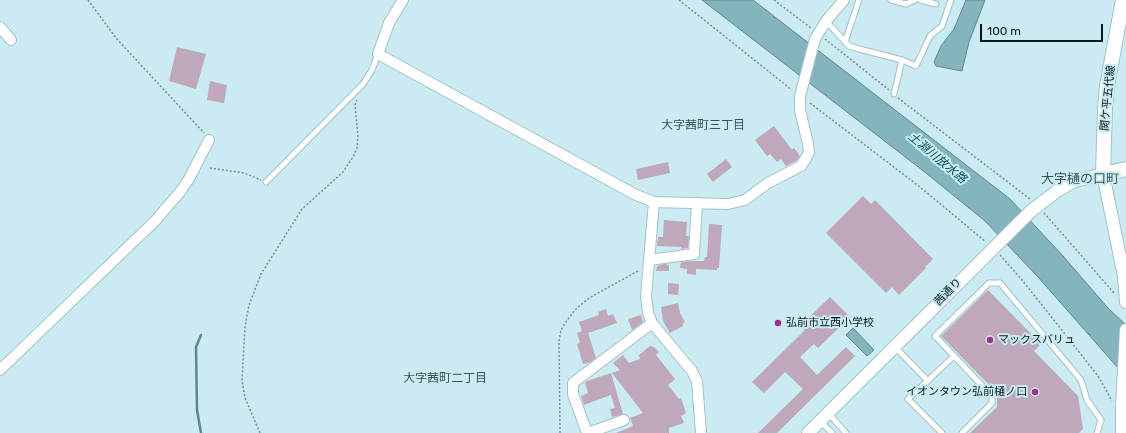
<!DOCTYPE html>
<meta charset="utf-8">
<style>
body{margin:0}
#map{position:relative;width:1126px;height:433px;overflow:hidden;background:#cbebf2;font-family:Rubik,sans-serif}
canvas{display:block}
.scale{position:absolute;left:980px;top:24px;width:123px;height:18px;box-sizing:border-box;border:2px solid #0d181b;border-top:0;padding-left:5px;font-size:12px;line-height:14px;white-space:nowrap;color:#0d181b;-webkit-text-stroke:3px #cbebf2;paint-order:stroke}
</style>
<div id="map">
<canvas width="1126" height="433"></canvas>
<div class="scale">100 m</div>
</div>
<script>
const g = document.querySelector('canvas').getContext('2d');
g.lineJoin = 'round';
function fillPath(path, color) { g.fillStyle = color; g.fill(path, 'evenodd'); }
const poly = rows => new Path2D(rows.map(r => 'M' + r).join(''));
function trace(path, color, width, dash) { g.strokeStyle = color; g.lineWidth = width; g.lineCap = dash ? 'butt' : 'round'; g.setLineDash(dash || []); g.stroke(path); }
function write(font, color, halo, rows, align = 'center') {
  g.font = font + ' Rubik,"Noto Sans JP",sans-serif'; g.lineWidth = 4; g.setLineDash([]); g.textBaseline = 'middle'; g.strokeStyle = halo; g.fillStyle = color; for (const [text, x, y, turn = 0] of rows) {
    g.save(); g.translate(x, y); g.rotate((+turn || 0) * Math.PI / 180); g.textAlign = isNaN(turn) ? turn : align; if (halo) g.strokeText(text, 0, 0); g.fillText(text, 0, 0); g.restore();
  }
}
const water = poly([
 [702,0,753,0,1010,199,1063,256,1108,308,1126,325,1126,377,1038,277,985,221,926,173,702,0],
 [966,0,985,0,969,42,962,71,936,66,934,62,941,46,954,29,966,0],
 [853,328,874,350,867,356,846,335,853,328]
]);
const stream = poly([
 [201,335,196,347,197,410,201,433]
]);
const building = poly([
 [177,47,206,54,196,89,169,81],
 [210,81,227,85,224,103,207,100],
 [774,126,792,150,794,148,800,156,796,161,786,166,781,159,777,162,770,154,767,156,755,140],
 [726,159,732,167,713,182,707,174],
 [668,162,670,173,638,180,636,169],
 [863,196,871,204,875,200,933,259,925,267,926,268,899,295,892,287,886,293,826,233],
 [664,220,687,222,686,236,689,236,688,248,681,249,681,247,657,246,658,237,663,237],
 [709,224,722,225,719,268,717,268,717,270,696,269,696,275,687,274,687,269,680,268,681,262,694,261,704,261,705,257,707,257],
 [664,264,669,265,669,271,656,271,657,266],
 [668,283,679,284,678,295,668,294],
 [988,290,1041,344,1034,351,1078,396,1083,429,1079,433,970,433,997,407,997,393,941,336],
 [830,297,850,317,818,348,814,344,800,357,817,375,846,347,855,356,777,433,758,433,803,389,785,372,764,393,752,382,805,330,800,326],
 [678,303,680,313,685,322,682,324,683,326,670,333,663,321,661,307],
 [606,309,608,316,613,314,617,323,588,333,596,358,591,362,583,364,577,344,580,343,577,333,582,331,579,322,599,315,598,312],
 [641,315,643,322,632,330,628,319],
 [650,346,654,347,659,352,656,355,675,379,668,385,679,399,681,398,686,413,681,416,684,423,669,428,669,433,616,433,633,426,630,418,643,413,612,373,620,370,613,363,623,355,629,363,640,359,639,355],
 [611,373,623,414,612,417,610,409,615,408,611,395,584,405,581,396,588,393,585,382,587,381]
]);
const path = poly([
 [88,0,116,38,204,133],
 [679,0,792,90],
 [774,0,811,28],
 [825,39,889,90],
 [898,98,1030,199],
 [810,103,920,187,986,242],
 [210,168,244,173,261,180],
 [1044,213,1115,294],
 [1000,255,1023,281,1098,376,1112,401],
 [260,433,245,398,242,380,245,327,249,305,261,274,302,209,343,172,353,157,357,148,358,136,355,105,357,100],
 [560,433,559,341,561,330,565,323,575,310,589,298,638,271]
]);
const service = poly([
 [891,0,906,4,915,0],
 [920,0,936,4],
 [826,21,849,46,859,49,902,60,916,66,930,36,942,26,951,0],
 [845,42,859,0],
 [894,94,902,60],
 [266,182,363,84,372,70,378,54],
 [895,347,928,381],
 [829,414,846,433],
 [820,421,832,433],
 [942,433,908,399,954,356],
 [962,433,992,403,992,396,935,336,989,283,1000,283,1081,380,1087,400,1101,420,1097,433]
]);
const minor = poly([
 [403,0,389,23,378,54,636,195,654,202,728,204,745,200,768,183,801,166,806,158,809,152,808,144,800,110,800,96,815,39,826,21,844,0],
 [0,27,11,40],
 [654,202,646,296,648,313,652,323,692,371,697,381,701,433],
 [649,260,694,254,697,203],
 [0,370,155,221,180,192,189,179,209,140],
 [587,433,573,394,573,383,652,323],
 [588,433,624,420]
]);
const tertiary = poly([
 [808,433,1031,211,1057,191,1072,182,1103,174,1124,276,1126,302],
 [1122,433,1122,406,1126,330]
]);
const secondary = poly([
 [1123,0,1107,86,1105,109,1103,174,1126,169]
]);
const markers = [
 [778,323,4,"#9e308f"],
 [990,340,4,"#9e308f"],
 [1035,392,4,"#9e308f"]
];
const streetNames = [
 ["関ケ平五代線",1108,98,-84],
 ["茜通り",948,292,-45]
];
const poiNames = [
 ["弘前市立西小学校",786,323],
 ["マックスバリュ",998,340],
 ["イオンタウン弘前樋ノ口",1027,392,"right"]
];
const neighbourhoodNames = [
 ["大字茜町三丁目",703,126],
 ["大字茜町二丁目",445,379]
];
const waterNames = [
 ["土淵川放水路",937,158,40]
];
const quarterNames = [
 ["大字樋の口町",1080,179]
];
fillPath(water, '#84b4be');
trace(water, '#60858d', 1);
trace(stream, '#60858d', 2.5);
fillPath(building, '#bea8b9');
trace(service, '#a2c0c7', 7);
trace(minor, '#a2c0c7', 12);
trace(tertiary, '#a2c0c7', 14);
trace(secondary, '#a2c0c7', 16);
trace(path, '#768d92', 1.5, [2, 2]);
trace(service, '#fff', 5);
trace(minor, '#fff', 10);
trace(tertiary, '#fff', 12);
trace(secondary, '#fff', 14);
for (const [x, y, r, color] of markers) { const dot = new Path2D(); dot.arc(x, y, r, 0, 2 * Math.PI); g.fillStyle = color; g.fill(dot); trace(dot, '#cbebf2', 1.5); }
write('11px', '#0d181b', '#cbebf2', streetNames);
write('11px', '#0d181b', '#cbebf2', poiNames, 'left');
write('12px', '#38545a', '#cbebf2', neighbourhoodNames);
write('italic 12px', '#074f5b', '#cbebf2', waterNames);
write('13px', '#38545a', '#cbebf2', quarterNames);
</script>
